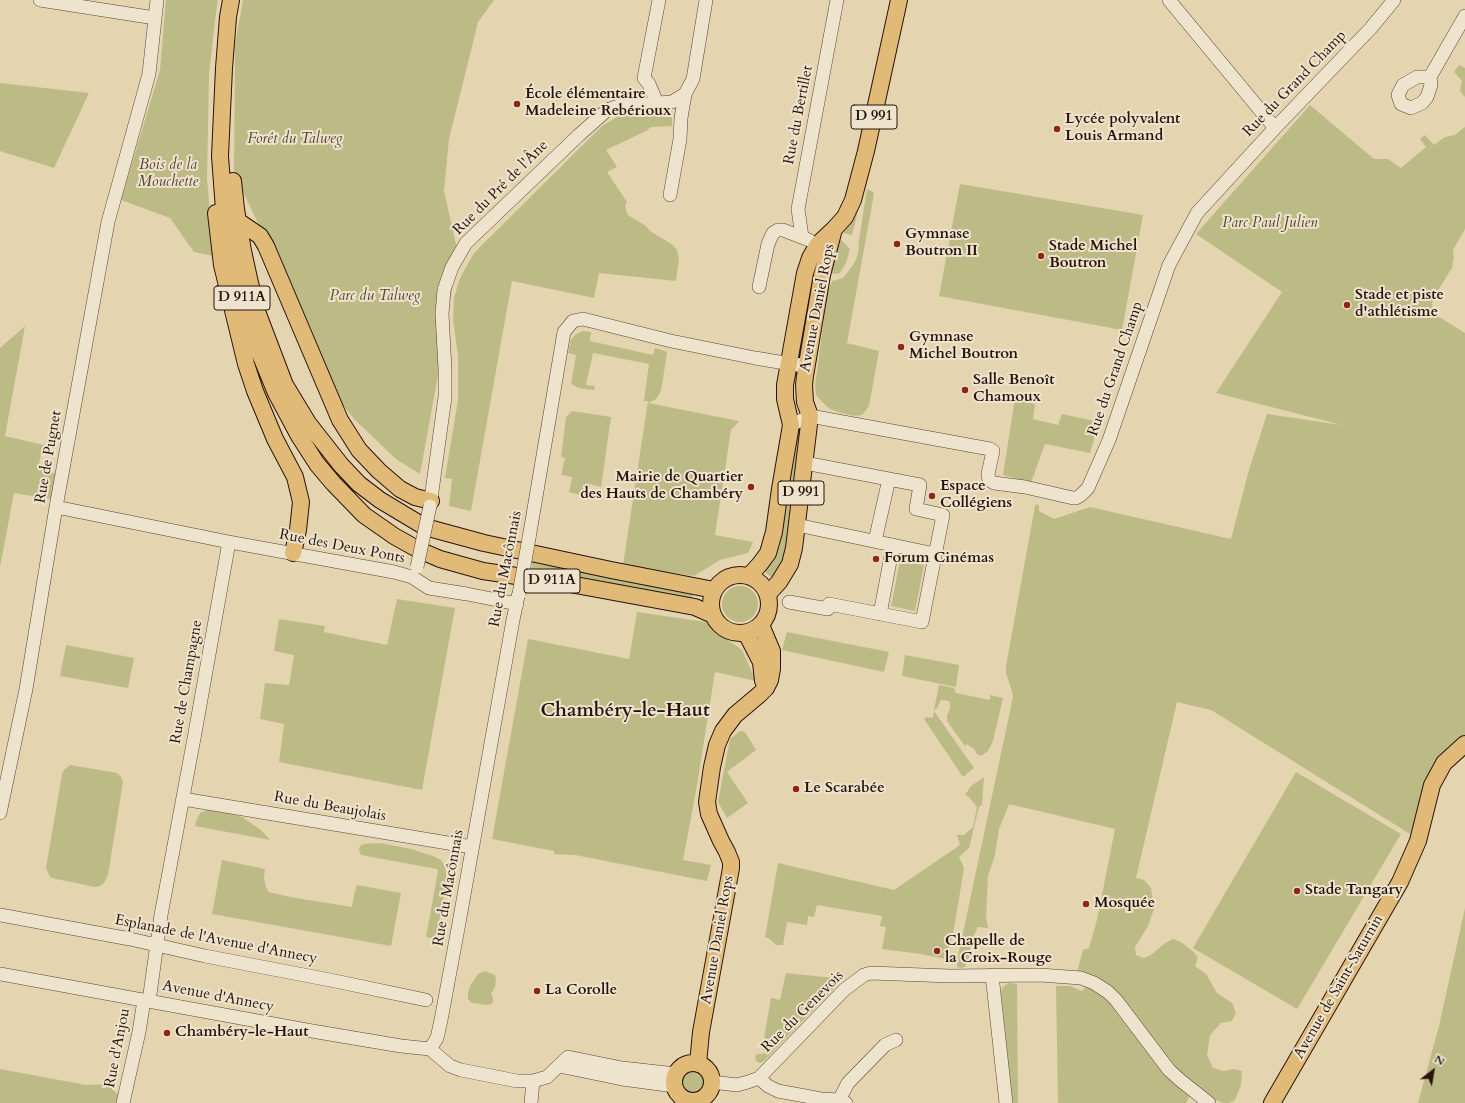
<!DOCTYPE html>
<meta charset="utf-8">
<style>
body{margin:0}
#map{position:relative;width:1465px;height:1103px;overflow:hidden;background:#e5d4b0;font-family:Cardo,serif}
canvas{display:block}
.north{position:absolute;left:1413px;top:1051px;width:40px;height:40px;-webkit-text-stroke:3px #eee3cc;paint-order:stroke;rotate:31deg;font-size:11px;font-weight:700;line-height:16px;text-align:center;color:#28130c}
.north::after{content:'';display:block;margin:auto;width:14px;height:18px;background:#28130c;clip-path:polygon(50% 0,100% 100%,50% 72%,0 100%)}
</style>
<div id="map">
<canvas width="1465" height="1103"></canvas>
<div class="north">N</div>
</div>
<script>
const g = document.querySelector('canvas').getContext('2d');
g.lineJoin = 'round';
function fillPath(path, color) { g.fillStyle = color; g.fill(path, 'evenodd'); }
const poly = rows => new Path2D(rows.map(r => 'M' + r).join(''));
function trace(path, color, width, dash) { g.strokeStyle = color; g.lineWidth = width; g.lineCap = dash ? 'butt' : 'round'; g.setLineDash(dash || []); g.stroke(path); }
function write(font, color, halo, rows, align = 'center') {
  g.font = font + ' Cardo,serif'; g.lineWidth = 4; g.setLineDash([]); g.textBaseline = 'middle'; g.strokeStyle = halo; g.fillStyle = color; for (const [text, x, y, turn = 0] of rows) {
    g.save(); g.translate(x, y); g.rotate((+turn || 0) * Math.PI / 180); g.textAlign = isNaN(turn) ? turn : align; if (halo) g.strokeText(text, 0, 0); g.fillText(text, 0, 0); g.restore();
  }
}
const green = poly([
 [166,0,218,0,216,13,209,74,207,179,214,256,194,252,170,218,121,200,160,70],
 [243,0,494,0,478,22,449,139,444,191,458,253,440,364,420,474,396,459,355,420,338,399,294,298,241,188,234,175,235,44],
 [1459,65,1465,68,1465,97,1460,91,1462,81,1454,72],
 [0,83,89,93,54,168,0,151],
 [1310,105,1374,159,1388,159,1401,168,1426,147,1420,139,1425,135,1434,145,1445,137,1455,135,1465,127,1465,229,1453,250,1454,257,1452,268,1433,298,1432,305,1433,313,1465,333,1465,739,1423,797,1410,834,1211,710,1177,702,1136,878,1144,880,1151,888,1154,909,1148,926,1135,947,1136,955,1144,958,1151,955,1164,944,1173,939,1181,942,1194,952,1198,958,1195,966,1206,974,1217,993,1232,1003,1236,1013,1232,1021,1221,1023,1210,1035,1207,1055,1213,1068,1224,1071,1234,1069,1242,1071,1241,1085,1235,1100,1229,1103,1223,1103,1210,1097,1195,1085,1186,1103,1058,1103,1056,986,1070,986,1082,991,1088,984,1077,972,1083,950,1089,948,1097,920,1115,829,1009,804,999,829,995,855,988,876,986,917,988,928,978,927,971,942,969,958,965,967,961,968,957,967,957,961,1013,697,1011,688,1006,673,1006,666,1035,506,1037,504,1039,506,1039,511,1054,519,1090,507,1231,539,1249,470,1267,414,1342,425,1216,393,1282,292,1196,234],
 [660,113,668,115,672,118,672,126,651,127,646,131,606,150,617,167,607,172,627,202,625,206,628,215,646,226,650,231,673,245,677,250,679,259,676,281,599,273,594,298,512,281,471,511,449,506,452,479,445,478,458,400,458,356,453,320,454,298,460,278,474,253,602,126,617,117],
 [960,184,1143,215,1122,330,939,296],
 [867,189,873,192,874,194,847,343,879,351,869,406,862,415,855,416,841,413,830,409,822,402,816,395,815,385,828,290,832,281,843,278,853,265,856,259,858,253,859,240],
 [858,211,852,235,843,233,849,225],
 [839,238,850,249,846,263,840,273,836,274,830,273],
 [25,326,5,436,44,445,39,463,42,470,55,473,57,476,53,495,50,499,14,493,0,567,0,348],
 [582,331,591,332,590,341,653,355,655,348,665,351,667,353,661,391,656,399,648,403,739,421,731,430,715,535,753,542,748,553,720,560,694,576,623,565,648,401,644,401,649,364,593,353,586,385,595,386,594,390,579,388,571,384,576,355,568,353,571,340,575,335],
 [1015,398,1035,404,1033,419,1058,425,1062,414,1099,422,1090,453,1045,444,1031,483,1003,475],
 [572,411,611,417,601,487,590,484,587,497,569,492,572,477,561,475,565,458,561,457,566,417],
 [795,434,798,435,800,441,799,461,788,528,786,555,776,575,771,577,764,571,765,567],
 [533,561,693,594,691,602,531,573],
 [900,561,924,565,915,611,891,606],
 '722 604a18 18 0 1 1 36 0a18 18 0 1 1-36 0Z',
 [397,599,455,608,422,790,279,762,284,724,260,719,265,683,289,685,294,655,274,651,279,619,325,626,324,632,387,645],
 [637,612,706,622,714,630,742,650,756,681,715,672,696,791,683,860,711,865,707,881,575,855,554,854,554,851,492,839,528,639,629,659],
 [787,632,889,652,884,672,782,650],
 [66,645,134,658,128,688,60,676],
 [905,655,959,665,956,687,902,676],
 [939,685,954,688,956,693,990,700,990,695,1003,698,993,741,988,751,981,756,977,754,974,749,967,744,965,746,947,721,947,715,950,709,950,702,945,700,941,700,937,708,934,710],
 [934,711,974,768,963,777,924,719,926,717,931,718,933,717],
 [740,731,745,732,756,750,727,772,748,803,727,818,718,802,730,739],
 [70,765,117,773,121,777,123,782,108,875,104,883,100,886,95,887,56,879,50,877,46,868,62,774,64,770],
 [1296,772,1401,834,1297,1009,1193,948],
 [984,777,982,805,979,807,969,848,959,857,964,868,954,929,946,959,921,954,882,949,886,927,880,926,882,916,817,905,814,917,808,916,807,925,787,922,783,945,776,945,770,939,765,937,778,863,894,890,960,845,957,835,964,835,973,827,977,807,969,797,965,795,971,786],
 [207,810,225,812,242,817,261,830,270,840,195,826,196,821,200,813],
 [380,843,411,849,433,856,441,860,445,866,446,873,446,883,436,939,426,937,438,871,437,869,361,855,359,850,360,846,364,844],
 [222,860,265,869,264,878,266,887,269,892,290,897,352,907,354,895,357,885,401,893,391,946,212,914],
 [1465,908,1465,1103,1418,1103,1439,1026],
 [485,971,495,975,496,980,495,987,491,994,493,998,493,1001,492,1004,488,1005,472,1003,468,999,468,993,470,986,478,974],
 [786,973,834,978,836,980,835,987,764,1061,760,1063,756,1061,755,1057,757,1054,763,1054,774,1041,764,1038,771,998,780,1000],
 [1009,983,1017,984,1018,1103,1012,1103,1001,992,1003,987],
 '679 1081a14 14 0 1 1 28 0a14 14 0 1 1-28 0Z',
 [0,1069,86,1085,108,1084,121,1098,120,1103,0,1103]
]);
const minor = poly([
 [40,0,155,18],
 [1169,0,1275,128],
 [1430,77,1417,77,1403,85,1398,95,1401,104,1411,108,1422,103,1427,97,1431,85,1430,77,1465,16],
 [657,103,649,84,644,78,659,0],
 [670,195,680,139,681,118,685,94],
 [802,237,798,209,837,0],
 [759,287,768,244,773,233,778,230,783,230,809,240],
 [791,425,810,416,990,449,993,451,988,474,989,480,994,483,1025,487,1073,498,1076,498,1081,495,1088,488,1109,440,1169,265,1197,213,1275,128,1371,28,1394,0],
 [430,506,445,397,445,369,442,314,444,290,452,267,466,243,579,135,607,110,619,106,672,102,685,94,693,79,706,0],
 [56,507,229,542,394,572,412,577,429,588,467,594,517,604],
 [797,525,935,554],
 [529,538,564,332,573,321,583,319,671,341,755,358,797,365,807,363],
 [875,541,889,479],
 [789,602,828,609,829,604,922,622,943,515,916,509,920,485,805,463],
 [880,614,893,545],
 [183,799,472,847],
 [0,813,26,689,56,507,108,222,149,74,157,0],
 [0,915,130,939,205,956,330,980,426,1000],
 [0,974,312,1031,401,1046,430,1049,450,1066,461,1070,517,1081,533,1081,547,1077,568,1057,622,1068,676,1074],
 [992,975,1006,1103],
 [149,1001,161,915,195,733,229,542],
 [430,1049,437,1038,441,1020,459,923,513,620,518,596],
 [559,1066,622,1079,675,1086],
 [759,1078,768,1086,778,1091,821,1099,839,1100,846,1103],
 [712,1082,737,1085,748,1082,759,1078,844,990,864,975,871,973,950,976,1040,975,1081,978,1094,983,1108,992,1116,1000,1169,1070,1180,1080,1209,1103],
 [839,1100,848,1083,885,1045,896,1040],
 [123,1103,139,1032,144,1000],
 [531,1103,533,1081]
]);
const major = poly([
 [231,0,228,17,224,68,220,156,224,210,233,262,244,306,253,337,276,393,299,436,317,464,333,483,364,515,394,536,419,550,440,559,483,571,570,584,695,607,713,615],
 [233,181,236,209,243,251,250,283,258,314,285,385,308,423,341,465,359,484,380,500,425,527,484,543,611,570,714,590],
 [216,213,222,265,246,364,255,391,275,439,295,477,301,502,298,530,293,553],
 [238,221,260,236,266,246,340,420,359,450,379,471,400,489,415,497,431,501],
 '711 604a29 29 0 1 1 58 0a29 29 0 1 1-58 0Z',
 [749,576,760,564,768,553,774,532,780,489,791,425,785,399,785,385,805,273,810,258,818,244,834,229,845,217,853,200,866,151,899,0],
 [768,594,779,582,790,564,794,548,810,416,805,402,804,385,805,376,822,275,834,229],
 [746,633,761,662,763,681],
 '674 1082a19 19 0 1 1 38 0a19 19 0 1 1-38 0Z',
 [698,1064,701,1032,731,868,731,862,727,852,721,841,709,814,707,802,712,767,717,745,723,731,735,715,760,694,766,688,770,680,772,669,772,651,761,625],
 [1272,1103,1400,882,1418,841,1432,785,1444,763,1465,744]
]);
const minorBridge = poly([
 [417,567,430,506],
 [519,594,529,538]
]);
const markers = [
 [517,104,4,"#8f2418"],
 [1057,129,4,"#8f2418"],
 [897,244,4,"#8f2418"],
 [1041,256,4,"#8f2418"],
 [1347,305,4,"#8f2418"],
 [901,347,4,"#8f2418"],
 [965,390,4,"#8f2418"],
 [751,487,4,"#8f2418"],
 [932,496,4,"#8f2418"],
 [876,559,4,"#8f2418"],
 [796,789,4,"#8f2418"],
 [1297,891,4,"#8f2418"],
 [1086,904,4,"#8f2418"],
 [937,951,4,"#8f2418"],
 [537,991,4,"#8f2418"],
 [167,1033,4,"#8f2418"]
];
const shields = [
 [874,117,46],
 [242,298,56],
 [801,493,46],
 [552,581,56]
];
const shieldNames = [
 ["D 991",874,117],
 ["D 911A",242,298],
 ["D 991",801,493],
 ["D 911A",552,581]
];
const streetNames = [
 ["Rue du Grand Champ",1295,84,-46],
 ["Rue du Bertillet",799,115,-79],
 ["Rue du Pré de l'Âne",501,188,-45],
 ["Avenue Daniel Rops",818,308,-79],
 ["Rue du Grand Champ",1116,369,-71],
 ["Rue de Pugnet",49,457,-80],
 ["Rue des Deux Ponts",342,547,11],
 ["Rue du Macônnais",506,569,-79],
 ["Rue de Champagne",187,682,-80],
 ["Rue du Beaujolais",330,807,10],
 ["Rue du Macônnais",449,888,-80],
 ["Esplanade de l'Avenue d'Annecy",216,940,11],
 ["Avenue Daniel Rops",718,940,-80],
 ["Avenue de Saint-Saturnin",1339,987,-60],
 ["Avenue d'Annecy",218,997,11],
 ["Rue du Genevois",803,1012,-45],
 ["Rue d'Anjou",118,1048,-79]
];
const poiNames = [
 ["École élémentaire",525,95],
 ["Madeleine Rebérioux",525,112],
 ["Lycée polyvalent",1065,120],
 ["Louis Armand",1065,137],
 ["Gymnase",905,235],
 ["Boutron II",905,252],
 ["Stade Michel",1049,247],
 ["Boutron",1049,264],
 ["Stade et piste",1355,296],
 ["d'athlétisme",1355,313],
 ["Gymnase",909,338],
 ["Michel Boutron",909,355],
 ["Salle Benoît",973,381],
 ["Chamoux",973,398],
 ["Mairie de Quartier",743,478,"right"],
 ["des Hauts de Chambéry",743,495,"right"],
 ["Espace",940,487],
 ["Collégiens",940,504],
 ["Forum Cinémas",884,559],
 ["Le Scarabée",804,789],
 ["Stade Tangary",1305,891],
 ["Mosquée",1094,904],
 ["Chapelle de",945,942],
 ["la Croix-Rouge",945,959],
 ["La Corolle",545,991],
 ["Chambéry-le-Haut",175,1033]
];
const parkNames = [
 ["Forêt du Talweg",295,140],
 ["Bois de la",168,166],
 ["Mouchette",168,183],
 ["Parc Paul Julien",1270,224],
 ["Parc du Talweg",375,297]
];
const districtNames = [
 ["Chambéry-le-Haut",625,712]
];
fillPath(green, '#bcbb86');
trace(minor, '#574335', 14);
trace(major, '#28130c', 18);
trace(minor, '#eee3cc', 13);
trace(major, '#e2ba78', 16);
trace(minorBridge, '#574335', 14, []);
trace(minorBridge, '#eee3cc', 13);
for (const [x, y, r, color] of markers) { const dot = new Path2D(); dot.arc(x, y, r, 0, 2 * Math.PI); g.fillStyle = color; g.fill(dot); trace(dot, '#eee3cc', 1.5); }
for (const [x, y, w] of shields) { const box = new Path2D(); box.roundRect(x - w / 2, y - 12, w, 24, 3); g.fillStyle = '#eee3cc'; g.fill(box); trace(box, '#28130c', 1); }
write('bold 14px', '#28130c', null, shieldNames);
write('15px', '#28130c', '#eee3cc', streetNames);
write('bold 15px', '#28130c', '#eee3cc', poiNames, 'left');
write('italic 15px', '#544531', '#eee3cc', parkNames);
write('bold 19px', '#28130c', '#eee3cc', districtNames);
</script>
